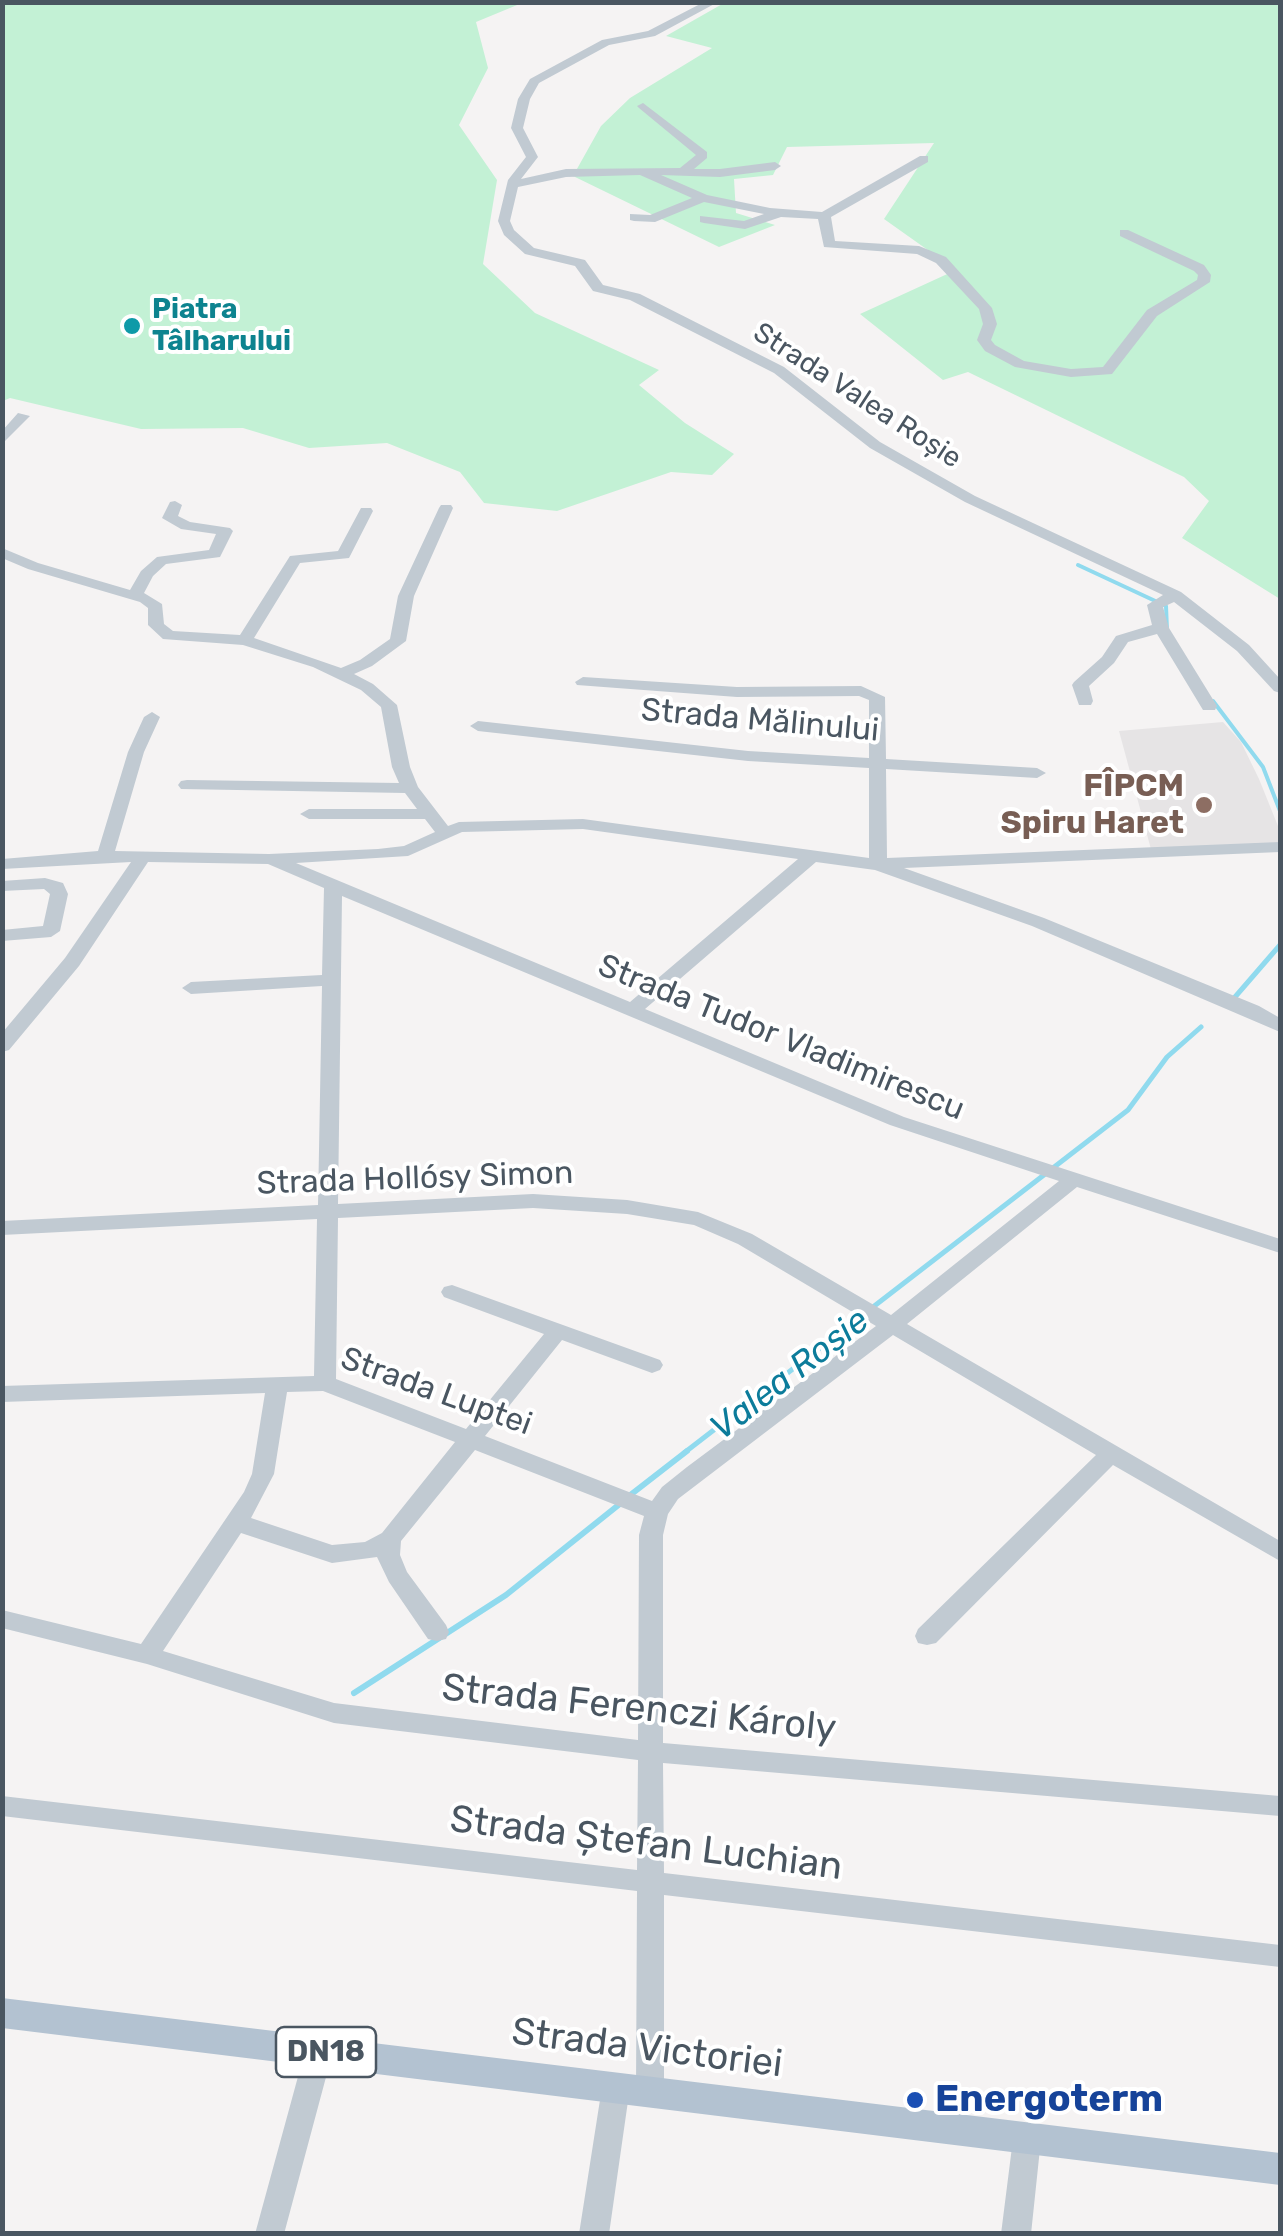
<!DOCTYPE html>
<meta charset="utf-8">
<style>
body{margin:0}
#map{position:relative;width:1283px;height:2236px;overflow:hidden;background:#f5f3f3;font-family:Rubik,sans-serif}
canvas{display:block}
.frame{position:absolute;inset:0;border:5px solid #4a5661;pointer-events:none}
</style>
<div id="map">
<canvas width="1283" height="2236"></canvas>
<div class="frame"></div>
</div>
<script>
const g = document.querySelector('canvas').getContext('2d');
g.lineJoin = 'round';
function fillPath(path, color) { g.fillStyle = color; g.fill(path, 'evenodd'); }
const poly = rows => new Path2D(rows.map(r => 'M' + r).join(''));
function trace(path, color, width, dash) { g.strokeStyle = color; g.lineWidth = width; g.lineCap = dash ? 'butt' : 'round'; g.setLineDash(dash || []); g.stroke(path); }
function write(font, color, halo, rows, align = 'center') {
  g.font = font + ' Rubik,sans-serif'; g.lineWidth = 8; g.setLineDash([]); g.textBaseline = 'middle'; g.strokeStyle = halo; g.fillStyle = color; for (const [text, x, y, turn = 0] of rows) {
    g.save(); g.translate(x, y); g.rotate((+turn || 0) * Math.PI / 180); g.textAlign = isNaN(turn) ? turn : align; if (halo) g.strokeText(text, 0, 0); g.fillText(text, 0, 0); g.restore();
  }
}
const education = poly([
 [1223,722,1241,742,1259,779,1280,831,1280,847,1152,853,1119,731]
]);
const green = poly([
 [3,2,522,3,476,22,488,68,459,125,497,180,483,264,535,313,659,370,639,385,685,423,734,454,712,475,671,472,557,511,484,503,460,472,387,443,309,448,243,428,141,429,10,398,3,401],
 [724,3,1280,3,1280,599,1182,538,1209,501,1184,477,968,372,943,380,860,314,956,270,884,219,934,143,787,147,773,175,734,179,736,213,775,225,719,247,573,176,601,126,630,98,712,48,666,36]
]);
const streamFar2 = poly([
 [1078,565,1166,606,1167,630],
 [1213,701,1263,767,1280,811]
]);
const streamFar1 = poly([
 [1235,997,1280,945],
 [684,1453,1128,1110,1167,1057,1201,1027]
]);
const stream = poly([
 [629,1496,687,1451],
 [354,1693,506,1595,621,1503]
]);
const minor = poly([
 [704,2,718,2,655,36,609,45,539,83,530,99,523,128,538,157,521,179,566,169,680,168,696,155,639,108,637,106,643,103,707,152,707,158,694,169,720,169,775,162,781,166,775,170,720,177,661,175,707,195,770,208,822,212,920,156,928,156,928,162,831,217,835,241,919,246,946,257,992,308,997,324,991,340,995,345,1024,361,1071,369,1103,367,1147,310,1197,280,1198,275,1194,271,1120,236,1120,230,1128,230,1204,265,1211,275,1210,282,1157,316,1112,374,1071,377,1015,367,985,351,977,340,983,324,979,309,936,263,917,254,824,247,818,219,781,217,745,229,704,223,700,222,700,216,744,221,764,214,704,202,655,222,634,221,630,220,630,214,650,215,692,198,640,175,566,177,518,187,510,221,514,230,534,248,585,260,603,285,640,294,784,367,880,442,975,496,1181,592,1249,645,1280,679,1280,693,1274,691,1237,651,1174,602,1163,607,1169,628,1217,706,1215,710,1203,710,1157,634,1128,642,1114,663,1089,686,1093,701,1091,705,1079,705,1072,685,1074,682,1102,657,1116,636,1152,625,1147,605,1163,595,965,502,870,448,774,373,630,300,593,291,575,266,525,254,504,235,498,221,508,180,526,157,511,128,518,99,530,79,602,40,648,31,704,2],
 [18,413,30,416,2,444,2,431,18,413],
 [175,501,182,505,178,516,190,522,230,528,233,531,220,557,166,564,153,576,144,593,162,604,164,624,173,631,240,635,290,556,338,551,361,508,371,508,373,511,349,558,300,563,254,638,341,668,360,660,390,639,398,596,439,508,441,505,451,505,453,508,414,596,406,641,372,666,354,674,373,684,397,705,410,767,418,787,448,826,459,822,583,819,869,858,869,768,748,761,478,731,470,726,478,721,748,751,869,758,869,700,859,696,737,697,577,685,575,682,583,677,737,687,861,686,885,697,886,759,1037,768,1046,773,1037,778,886,769,887,858,1280,842,1280,852,904,868,1044,918,1259,1006,1280,1018,1280,1032,1032,926,875,870,816,862,645,1009,904,1117,1280,1239,1280,1253,1077,1187,907,1324,1280,1541,1280,1561,1113,1465,936,1643,927,1645,918,1643,915,1636,918,1629,1096,1455,893,1335,678,1499,668,1514,663,1535,663,1743,1280,1796,1280,1816,663,1763,664,1873,1280,1945,1280,1967,664,1895,664,2092,660,2101,650,2104,640,2101,636,2092,637,1891,2,1816,2,1796,637,1870,638,1760,334,1723,147,1664,2,1628,2,1610,141,1644,244,1492,252,1474,265,1393,2,1402,2,1386,314,1376,317,1219,2,1235,2,1221,318,1205,322,986,191,994,182,988,191,982,322,975,324,888,268,864,148,862,79,966,9,1050,2,1052,2,1033,65,958,131,862,2,869,2,859,98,851,128,752,144,717,152,712,160,717,144,752,115,851,269,854,378,849,404,846,435,832,425,819,309,819,300,814,309,809,417,809,405,793,181,789,178,785,181,781,187,780,399,783,392,767,381,707,361,690,313,667,243,645,163,639,148,625,148,608,140,602,28,569,2,558,2,548,38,563,130,590,141,571,157,557,209,550,216,534,181,529,162,518,170,502,175,501],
 [583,829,798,859,630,1002,296,863,408,856,462,832,583,829],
 [342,896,890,1125,1059,1181,891,1315,752,1234,698,1212,627,1200,533,1194,338,1204,342,896],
 [533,1208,627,1214,694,1225,738,1244,876,1326,687,1467,662,1487,652,1501,485,1436,562,1340,652,1373,660,1370,663,1365,660,1360,452,1285,444,1287,441,1292,444,1297,544,1334,466,1429,336,1379,338,1218,533,1208],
 [323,1391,455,1442,382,1533,365,1542,332,1545,251,1518,274,1474,287,1392,323,1391],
 [475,1450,644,1516,639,1535,638,1740,334,1703,163,1651,241,1533,332,1563,377,1557,389,1582,428,1639,437,1641,446,1639,449,1632,446,1625,407,1572,400,1555,401,1541,475,1450],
 [45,878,63,883,68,894,60,931,51,937,2,941,2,930,43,926,50,894,44,889,2,891,2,881,45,878],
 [319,2039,329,2042,333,2051,284,2234,255,2234,305,2051,309,2042,319,2039],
 [616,2075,626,2078,630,2087,609,2234,579,2234,602,2087,606,2078,616,2075],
 [1027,2126,1037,2130,1041,2139,1031,2234,1001,2234,1013,2139,1017,2130,1027,2126]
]);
const major = poly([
 [2,1998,1280,2153,1280,2185,2,2028,2,1998]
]);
const markers = [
 [132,326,10,"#0f9aa8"],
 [1204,805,10,"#8d6e63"],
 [915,2100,10,"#1a4fb4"]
];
const farCulturenames = [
 ["Piatra",152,310],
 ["Tâlharului",152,342]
];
const farStreetnames = [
 ["Strada Valea Roșie",857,396,33]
];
const shields = [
 [326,2052,100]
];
const shieldNames = [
 ["DN18",326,2052]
];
const streetNames = [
 ["Strada Mălinului",760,721,5],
 ["Strada Tudor Vladimirescu",781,1038,22],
 ["Strada Hollósy Simon",415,1179,-2],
 ["Strada Luptei",436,1392,20]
];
const educationNames = [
 ["FÎPCM",1184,787],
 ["Spiru Haret",1184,824]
];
const waterNames = [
 ["Valea Roșie",790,1375,-38]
];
const nearStreetnames = [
 ["Strada Ferenczi Károly",639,1709,6],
 ["Strada Ștefan Luchian",646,1844,7],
 ["Strada Victoriei",647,2049,7]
];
const nearTransitnames = [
 ["Energoterm",935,2100]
];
fillPath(education, '#e6e4e5');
fillPath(green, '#c3f1d5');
trace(streamFar2, '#90daee', 4);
trace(streamFar1, '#90daee', 5);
trace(stream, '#90daee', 6);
fillPath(minor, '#c1cad2');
fillPath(major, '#b3c2d1');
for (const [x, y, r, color] of markers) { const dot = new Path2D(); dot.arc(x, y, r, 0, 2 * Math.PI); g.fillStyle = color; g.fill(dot); trace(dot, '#fff', 4); }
write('bold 28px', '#0d838f', '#fff', farCulturenames, 'left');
write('28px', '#4a5661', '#fff', farStreetnames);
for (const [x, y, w] of shields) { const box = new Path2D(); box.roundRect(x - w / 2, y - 25, w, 50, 8); g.fillStyle = '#fff'; g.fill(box); trace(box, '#4a5661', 2.5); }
write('bold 30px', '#4a5661', null, shieldNames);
write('32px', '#4a5661', '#fff', streetNames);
write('bold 32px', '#785e54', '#fff', educationNames, 'right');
write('italic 35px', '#0c7c9b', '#fff', waterNames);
write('38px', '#4a5661', '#fff', nearStreetnames);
write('bold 38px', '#164399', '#fff', nearTransitnames, 'left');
</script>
